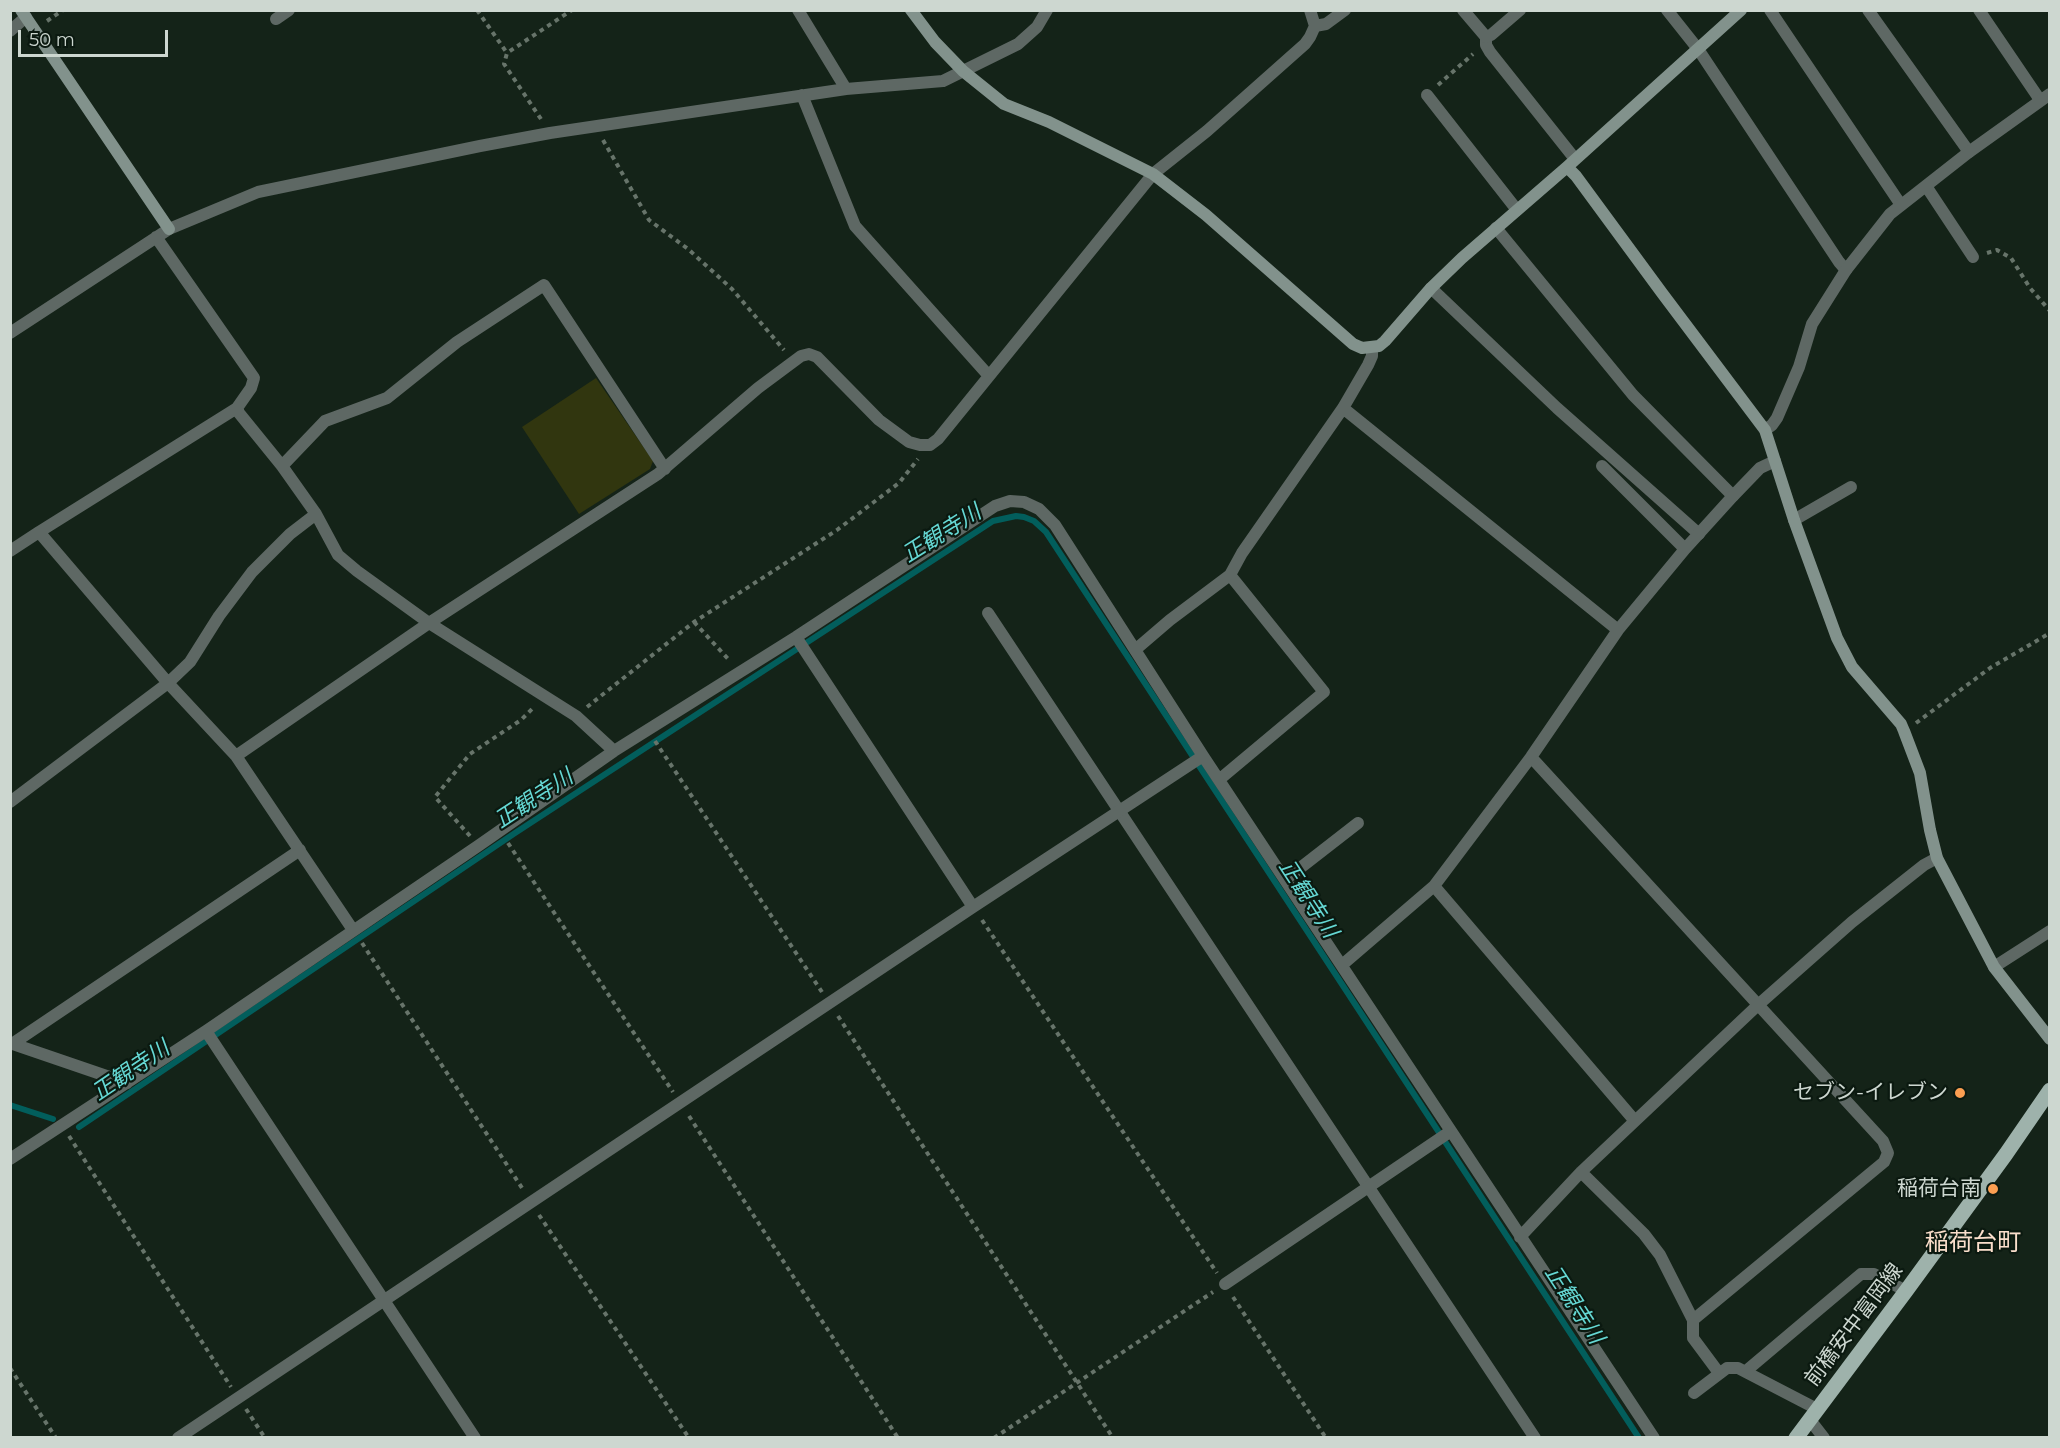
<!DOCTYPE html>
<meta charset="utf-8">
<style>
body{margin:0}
#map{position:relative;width:2060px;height:1448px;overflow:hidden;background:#142318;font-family:Montserrat,sans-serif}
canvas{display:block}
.frame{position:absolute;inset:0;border:12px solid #cdd7d0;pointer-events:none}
.scale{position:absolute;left:18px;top:30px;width:150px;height:27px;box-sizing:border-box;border:3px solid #cdd7d0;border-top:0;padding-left:8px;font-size:18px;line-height:21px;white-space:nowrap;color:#cdd7d0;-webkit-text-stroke:4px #0b1910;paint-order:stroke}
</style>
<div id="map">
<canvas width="2060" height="1448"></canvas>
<div class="frame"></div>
<div class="scale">50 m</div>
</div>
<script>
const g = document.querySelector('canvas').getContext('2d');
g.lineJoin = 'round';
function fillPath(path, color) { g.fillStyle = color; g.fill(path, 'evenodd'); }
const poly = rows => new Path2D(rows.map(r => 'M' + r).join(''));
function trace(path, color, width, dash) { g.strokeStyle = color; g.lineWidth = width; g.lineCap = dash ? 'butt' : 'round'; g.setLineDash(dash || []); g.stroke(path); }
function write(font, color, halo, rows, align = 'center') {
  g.font = font + ' Montserrat,"Noto Sans JP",sans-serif'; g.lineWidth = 4.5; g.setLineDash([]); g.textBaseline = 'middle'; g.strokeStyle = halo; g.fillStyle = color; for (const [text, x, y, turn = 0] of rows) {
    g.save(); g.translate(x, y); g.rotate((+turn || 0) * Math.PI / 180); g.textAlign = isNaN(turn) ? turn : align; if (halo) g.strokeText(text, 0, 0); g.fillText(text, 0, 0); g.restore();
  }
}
const green = poly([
 [596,378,653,461,650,469,579,514,522,427]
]);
const stream = poly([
 [10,1105,53,1119],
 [79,1127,515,833,993,521,1016,516,1024,517,1034,521,1046,532,1639,1438]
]);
const path = poly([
 [477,10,507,53],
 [47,21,63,10],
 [1438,85,1473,54],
 [541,119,504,64,507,53,572,10],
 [603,140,649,220,688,249,732,289,784,350],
 [1987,253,1997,250,2011,258,2030,288,2050,311],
 [694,622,730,661],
 [587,707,694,622,837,530,899,483,918,459],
 [1916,723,1990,668,2050,633],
 [655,741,822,992],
 [470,836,435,797,470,754,521,720,534,707],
 [508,843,673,1092],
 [982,920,1217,1273],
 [362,943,524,1191],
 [838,1016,1113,1438],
 [689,1116,898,1438],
 [69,1136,231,1387],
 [539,1215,689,1438],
 [1233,1297,1326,1438],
 [10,1368,56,1438],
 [246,1409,265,1438],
 [994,1438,1213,1292]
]);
const lane = poly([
 [1667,10,1698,49,1839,262,1846,270],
 [1770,10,1901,205],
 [1868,10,1969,152],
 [1979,10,2040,100],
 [1486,37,1486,45,1490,52,1575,159],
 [1427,95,1517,210],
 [1496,228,1633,395,1733,496],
 [1431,288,1557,408,1699,534],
 [988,613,1535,1438],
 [1994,967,2050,931]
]);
const street = poly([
 [798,10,846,89],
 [1463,10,1486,37,1491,35,1520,10],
 [276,19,289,10],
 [1315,26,1326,24,1345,10],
 [10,31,26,17],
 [802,95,855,226,989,376],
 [1926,186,1973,257],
 [156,237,254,378,251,388,237,408,239,413,282,466,316,514,338,555,357,571,429,623,576,716,614,751],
 [10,333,169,229,258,192,480,146,550,133,846,89,943,81,1018,44,1037,27,1047,10],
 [1343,408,1618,630],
 [1765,430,1772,425,1777,418,1799,367,1812,324,1846,270,1890,214,1969,152,2050,94],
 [282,466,325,421,387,398,457,342,544,285,665,469],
 [1602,466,1685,549],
 [1794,520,1851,487],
 [39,532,237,408],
 [10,551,39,532,168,683,190,662,219,616,252,572,290,534,316,514],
 [796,637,973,907],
 [1135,650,1170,620,1230,575,1242,553,1343,408,1368,365,1372,356,1372,348],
 [236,756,353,930],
 [1531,757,1883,1141,1888,1153,1884,1162,1693,1320,1660,1255,1644,1234,1581,1172],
 [1220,779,1324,692,1230,575],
 [10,802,168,683,236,756,429,623,658,474,758,388,801,356,809,354,817,357,879,420,909,442,920,445,930,445,938,439,1153,174,1207,131,1305,44,1310,37,1315,26,1310,10],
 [1286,879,1358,823],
 [1434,886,1635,1121],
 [1342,965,1434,886,1531,757,1618,630,1685,549,1733,496,1760,468,1775,461],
 [206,1031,475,1438],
 [10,1043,127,1083],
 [12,1044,300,850],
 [10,1159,206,1031,478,846,614,751,796,637,995,506,1010,501,1024,502,1039,509,1055,525,1203,756,1654,1438],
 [1520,1237,1581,1172,1758,1005,1852,922,1924,865,1937,858],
 [1225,1284,1451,1131],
 [1693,1320,1693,1338,1719,1373],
 [1746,1371,1861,1274,1874,1274,1906,1291],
 [1694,1393,1727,1368,1738,1368,1817,1409],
 [1810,1420,1824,1438],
 [178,1438,973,907,1203,756]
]);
const secondary = poly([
 [21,10,169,229],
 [911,10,935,42,963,71,1004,104,1049,122,1153,174,1206,215,1353,344,1362,348,1379,346,1385,341,1431,288,1462,258,1567,167,1741,10],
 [1567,167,1576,176,1662,293,1765,430,1794,520,1837,638,1852,667,1901,724,1904,731,1920,773,1930,830,1937,858,1994,967,2050,1039]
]);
const primary = poly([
 [1796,1438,1906,1291,2006,1154,2050,1090]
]);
const markers = [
 [1960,1093,6,"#fb9e51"],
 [1993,1189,6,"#fb9e51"]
];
const poiNames = [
 ["セブン-イレブン",1948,1093],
 ["稲荷台南",1981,1189]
];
const streetNames = [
 ["前橋安中富岡線",1854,1325,-53]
];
const waterNames = [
 ["正観寺川",942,534,-32],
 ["正観寺川",534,799,-33],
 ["正観寺川",1308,899,57],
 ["正観寺川",131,1071,-34],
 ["正観寺川",1574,1305,57]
];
const quarterNames = [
 ["稲荷台町",1973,1243]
];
fillPath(green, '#31360f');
trace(stream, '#025e5c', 6);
trace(path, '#67746a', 4, [4.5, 4.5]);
trace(lane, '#5e6864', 12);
trace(street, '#5e6864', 12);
trace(secondary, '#82928c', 12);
trace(primary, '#9eb2ab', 15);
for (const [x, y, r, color] of markers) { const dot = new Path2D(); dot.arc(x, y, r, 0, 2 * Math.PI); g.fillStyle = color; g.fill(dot); trace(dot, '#0b1910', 2); }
write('21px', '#cdd7d0', '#0b1910', poiNames, 'right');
write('21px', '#cdd7d0', '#0b1910', streetNames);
write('italic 22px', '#65d8d4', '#0b1910', waterNames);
write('24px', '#fadecb', '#0b1910', quarterNames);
</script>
